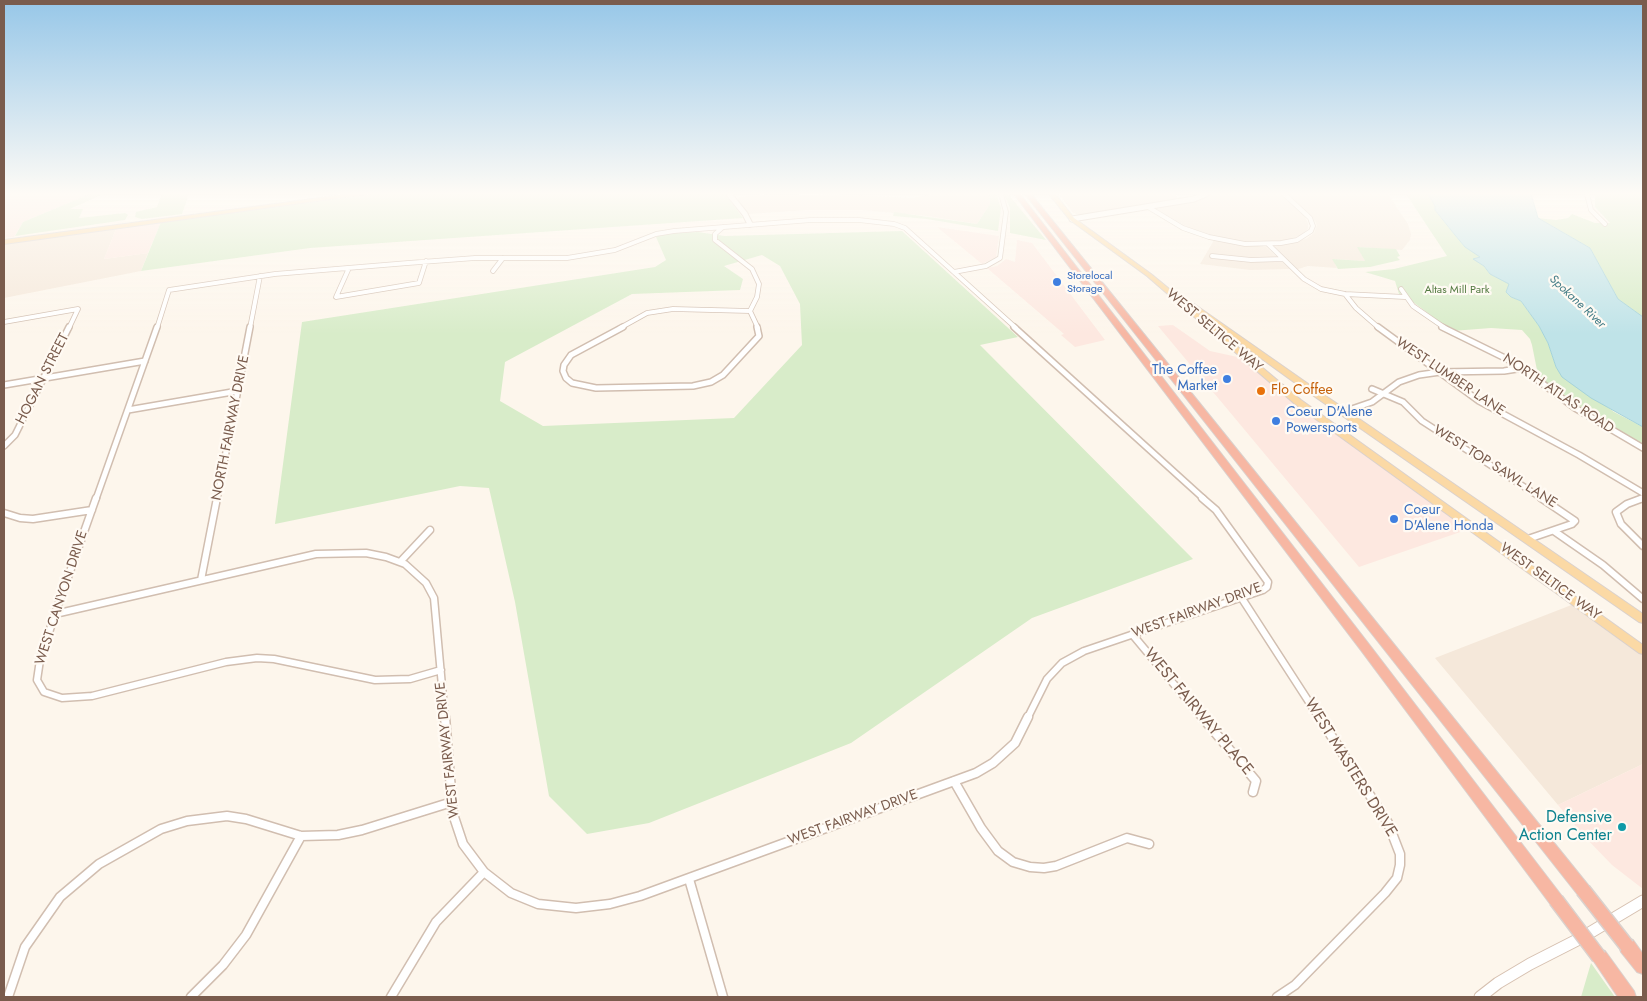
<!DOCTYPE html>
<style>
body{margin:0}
#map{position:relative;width:1647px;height:1001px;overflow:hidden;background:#fdf6ec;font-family:Jost,sans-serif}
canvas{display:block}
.frame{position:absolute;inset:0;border:5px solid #7a5c4d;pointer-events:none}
</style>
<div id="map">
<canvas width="1647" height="1001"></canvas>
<div class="frame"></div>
</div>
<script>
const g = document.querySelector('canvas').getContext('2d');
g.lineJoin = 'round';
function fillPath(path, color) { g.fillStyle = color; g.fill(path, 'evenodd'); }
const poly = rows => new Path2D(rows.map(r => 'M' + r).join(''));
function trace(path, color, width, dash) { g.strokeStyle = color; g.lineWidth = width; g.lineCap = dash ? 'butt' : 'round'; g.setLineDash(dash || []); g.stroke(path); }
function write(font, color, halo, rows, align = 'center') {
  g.font = font + ' Jost,sans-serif'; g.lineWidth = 4.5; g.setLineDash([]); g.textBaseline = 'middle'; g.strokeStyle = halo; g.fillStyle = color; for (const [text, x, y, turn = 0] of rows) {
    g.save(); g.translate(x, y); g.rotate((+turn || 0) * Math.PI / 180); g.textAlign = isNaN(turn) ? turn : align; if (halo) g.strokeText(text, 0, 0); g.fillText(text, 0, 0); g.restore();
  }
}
const residential = poly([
 [767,194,859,195,912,198,933,194,989,194,990,204,977,224,927,216,862,210,810,210,748,214,737,199,740,197],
 [1059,194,1175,194,1179,199,1080,215,1073,213],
 [1210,194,1281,194,1304,215,1308,223,1308,229,1302,235,1284,241,1242,242,1212,236,1193,230,1155,209,1200,199],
 [1287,194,1388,194,1408,224,1411,234,1410,240,1402,250,1358,247,1365,261,1333,259,1337,268,1308,266,1295,270,1274,246,1306,239,1314,233,1317,225,1312,217],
 [116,229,104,259,148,253,141,271,4,298,4,243],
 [1214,240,1266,247,1290,269,1250,270,1200,264],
 [1574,604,1643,655,1643,764,1558,805,1435,658]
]);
const commercial = poly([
 [4,194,90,194,23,222,14,237,4,238],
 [161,222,148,253,104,259,116,229],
 [937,227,999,236,996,257,982,264],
 [1017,240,1032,243,1105,340,1075,347,1061,335,1064,334,987,268,997,266,1006,259,1015,262],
 [1173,325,1210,351,1242,358,1469,529,1359,567,1158,326],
 [1643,764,1643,889,1612,865,1584,836,1558,805]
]);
const green = poly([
 [90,194,103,194,70,209,83,209,79,218,125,213,128,215,125,220,15,236,23,222],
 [162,194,189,194,182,214,142,219,135,217,136,212,140,211,157,207],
 [371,194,725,194,743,218,310,248,141,271,161,222],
 [989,194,996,194,1001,208,998,231,927,219,893,216,894,212,977,224,990,204],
 [1004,194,1008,194,1046,240,1010,233,1010,208],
 [1406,194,1428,194,1436,206,1435,210,1455,235,1465,247,1481,256,1474,259,1484,266,1490,274,1510,284,1511,297,1521,301,1539,326,1548,343,1556,367,1614,412,1643,427,1643,445,1568,399,1531,371,1537,370,1532,345,1530,339,1522,330,1491,328,1452,331,1413,302,1406,294,1399,294,1395,281,1365,272,1394,269,1447,256],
 [1595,194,1643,194,1643,317,1618,299,1590,248,1538,218,1556,220,1568,218,1572,214,1595,223,1610,223,1595,207],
 [902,231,1018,337,980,345,1193,559,1032,618,851,743,649,823,587,834,549,796,515,602,489,488,460,486,275,524,302,322,655,267,666,260,656,237,666,233,698,232,725,236],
 [762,255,780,266,800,304,802,345,734,418,543,426,500,401,505,362,632,294,740,290,743,279,724,266],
 [1357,247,1396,249,1400,256,1397,257,1400,260,1370,267,1338,269,1332,259,1365,261],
 [1591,963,1615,997,1581,997]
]);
const water = poly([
 [1428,194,1531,194,1538,218,1590,248,1618,299,1643,317,1643,427,1591,398,1562,377,1556,367,1548,343,1539,326,1521,301,1511,297,1506,292,1509,284,1490,274,1484,266,1473,259,1480,257,1465,247,1455,235,1435,210,1435,206,1428,194]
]);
const minorFar3 = poly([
 [1587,194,1591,210,1605,224],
 [1148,207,1183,228,1209,237,1245,244,1281,243,1297,240,1311,231,1313,226,1310,218,1284,194],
 [723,227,715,234,715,240,752,269,759,284,757,297,750,311],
 [1268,244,1304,279,1321,289,1345,294,1405,297],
 [1212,256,1251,260,1283,259],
 [349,268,336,297,419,283,426,261],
 [493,271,503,258],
 [954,272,986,266,1000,258,1006,212,1001,194],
 [1401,289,1413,306,1445,328],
 [1345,294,1356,308,1379,328],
 [750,311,758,328],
 [4,322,78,309],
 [69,328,78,309],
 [157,328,169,290,275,274,408,263,475,258,567,258,615,250,656,234,674,231,811,220,859,220,894,224,905,228,1016,328],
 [250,328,260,276],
 [620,328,647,313,673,309,750,311]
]);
const minorFar2 = poly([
 [623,327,571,355,564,365,563,371,566,378,572,383,596,388,693,386,711,382,723,375,759,336,757,327],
 [1014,327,1204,499],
 [1378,327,1479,401,1579,455,1643,493],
 [1442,327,1515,363,1575,408,1643,448],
 [4,385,145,361],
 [1372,389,1403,402,1422,421,1543,499],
 [128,410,238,391],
 [1343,412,1372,402,1399,382,1419,375,1440,372,1504,371,1523,368],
 [4,446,15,435,69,327],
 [96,499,157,327],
 [217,499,250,327],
 [1641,499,1643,498]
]);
const minorFar1 = poly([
 [1643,498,1627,504,1616,512,1621,524,1643,546],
 [4,513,20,518,33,519,92,510],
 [1554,531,1603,565,1643,599],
 [1528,539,1572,524,1575,521,1541,498],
 [400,562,430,530],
 [201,580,217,498],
 [1241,597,1320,719],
 [55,614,40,660,37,680,44,692,62,698,92,696,226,662,257,658,274,659,375,680,410,679,441,670],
 [55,614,96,498],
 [55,614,316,554,366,553,386,557,405,564,426,583,434,598,445,719],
 [1132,634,1203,719],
 [1027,719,1047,679,1062,663,1084,651,1263,590,1267,587,1268,582,1216,510,1202,498]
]);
const minor = poly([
 [445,717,453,814,463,844,484,872,511,893,538,904,576,908,610,904,640,896,976,773,993,763,1015,743,1028,717],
 [1202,717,1256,781,1253,792],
 [954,781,981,828,998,851,1013,862,1030,867,1044,868,1056,866,1127,838,1149,844],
 [689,879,723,997],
 [8,997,25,947,60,897,99,864,161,829,187,821,227,816,246,819,301,836,338,835,362,830,452,802],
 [191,997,223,965,246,935,301,836],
 [391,997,436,922,484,872],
 [1277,997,1295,985,1385,893,1397,878,1400,865,1400,854,1388,823,1319,717]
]);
const tertiary = poly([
 [729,194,745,214,750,224],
 [1072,219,1194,199,1206,194]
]);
const secondary = poly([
 [1480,997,1498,983,1530,964,1581,938,1643,901]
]);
const primary = poly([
 [350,194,366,194,4,244,4,240,350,194],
 [1049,194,1055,194,1074,218,1151,274,1190,306,1190,304,1194,304,1304,381,1643,614,1643,623,1639,622,1298,385,1190,307,1301,400,1643,645,1643,654,1639,653,1295,404,1147,276,1070,220,1049,194]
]);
const motorway = poly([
 [1014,194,1020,194,1368,643,1561,895,1564,900,1561,905,1556,907,1551,905,1360,649,1014,194],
 [1025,194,1031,194,1588,885,1591,890,1588,895,1583,897,1578,895,1025,194],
 [1627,938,1633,940,1643,954,1643,974,1637,972,1621,952,1619,946,1621,940,1627,938],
 [1599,949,1605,951,1634,991,1636,997,1618,997,1591,957,1593,951,1599,949]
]);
const motorwayBridge = poly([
 [1583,890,1627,946],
 [1556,900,1599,957]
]);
const markers = [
 [1057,282,5,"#3f7fe0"],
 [1227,379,5,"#3f7fe0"],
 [1261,391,5,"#e8710a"],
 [1276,421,5,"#3f7fe0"],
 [1394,519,5,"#3f7fe0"],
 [1622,827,5,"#0f9aa8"]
];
const farShopnames = [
 ["Storelocal",1067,276],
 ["Storage",1067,289]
];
const farParknames = [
 ["Altas Mill Park",1457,290]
];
const farWaternames = [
 ["Spokane River",1577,302,43]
];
const streetNames = [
 ["WEST SELTICE WAY",1214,331,40],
 ["WEST LUMBER LANE",1450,377,34],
 ["HOGAN STREET",43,379,-63],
 ["NORTH ATLAS ROAD",1558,394,34],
 ["NORTH FAIRWAY DRIVE",231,428,-79],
 ["WEST TOP SAWL LANE",1495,467,32],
 ["WEST SELTICE WAY",1550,582,36],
 ["WEST CANYON DRIVE",62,598,-72],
 ["WEST FAIRWAY DRIVE",1197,611,-20],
 ["WEST FAIRWAY DRIVE",448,750,-96],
 ["WEST FAIRWAY DRIVE",853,818,-20]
];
const shopNames = [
 ["The Coffee",1217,371,"right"],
 ["Market",1217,387,"right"],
 ["Coeur D'Alene",1286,413],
 ["Powersports",1286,429],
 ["Coeur",1404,511],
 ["D'Alene Honda",1404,527]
];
const foodNames = [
 ["Flo Coffee",1271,391]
];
const nearStreetnames = [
 ["WEST FAIRWAY PLACE",1198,712,50],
 ["WEST MASTERS DRIVE",1350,768,58]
];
const nearCulturenames = [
 ["Defensive",1612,818],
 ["Action Center",1612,836]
];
fillPath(residential, '#f5e8da');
fillPath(commercial, '#fde8e0');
fillPath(green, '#d8ecc9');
fillPath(water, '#bfe3e8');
trace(water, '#a5d3da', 1);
trace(minorFar3, '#d1beb0', 5.5);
trace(minorFar2, '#d1beb0', 8);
trace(minorFar1, '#d1beb0', 9);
trace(minor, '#d1beb0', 11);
trace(tertiary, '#d1beb0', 7);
trace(secondary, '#d6c0b0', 13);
trace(primary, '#dad1cd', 2);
trace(motorway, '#dad1cd', 2);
trace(minorFar3, '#fff', 4);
trace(minorFar2, '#fff', 5);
trace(minorFar1, '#fff', 6);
trace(minor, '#fff', 8);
trace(tertiary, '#fff', 5);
trace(secondary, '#fff', 11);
fillPath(primary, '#fbd9a5');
fillPath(motorway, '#f7b7a3');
trace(motorwayBridge, '#dad1cd', 17, []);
trace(motorwayBridge, '#f7b7a3', 14);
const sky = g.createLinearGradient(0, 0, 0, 334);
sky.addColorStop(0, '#97c7e8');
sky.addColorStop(0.58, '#fefbf6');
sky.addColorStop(1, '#fefbf600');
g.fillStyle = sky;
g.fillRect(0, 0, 1647, 334);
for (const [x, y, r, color] of markers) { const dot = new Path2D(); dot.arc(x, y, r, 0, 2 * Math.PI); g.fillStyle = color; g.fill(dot); trace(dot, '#fffaf3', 2); }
write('11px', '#366cbe', '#fffaf3', farShopnames, 'left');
write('11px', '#537a41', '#fffaf3', farParknames);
write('italic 12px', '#437c86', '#fffaf3', farWaternames);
write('14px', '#7a5c4d', '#fffaf3', streetNames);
write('14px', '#366cbe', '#fffaf3', shopNames, 'left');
write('14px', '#c56008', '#fffaf3', foodNames, 'left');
write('16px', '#7a5c4d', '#fffaf3', nearStreetnames);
write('16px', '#0d838f', '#fffaf3', nearCulturenames, 'right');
</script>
